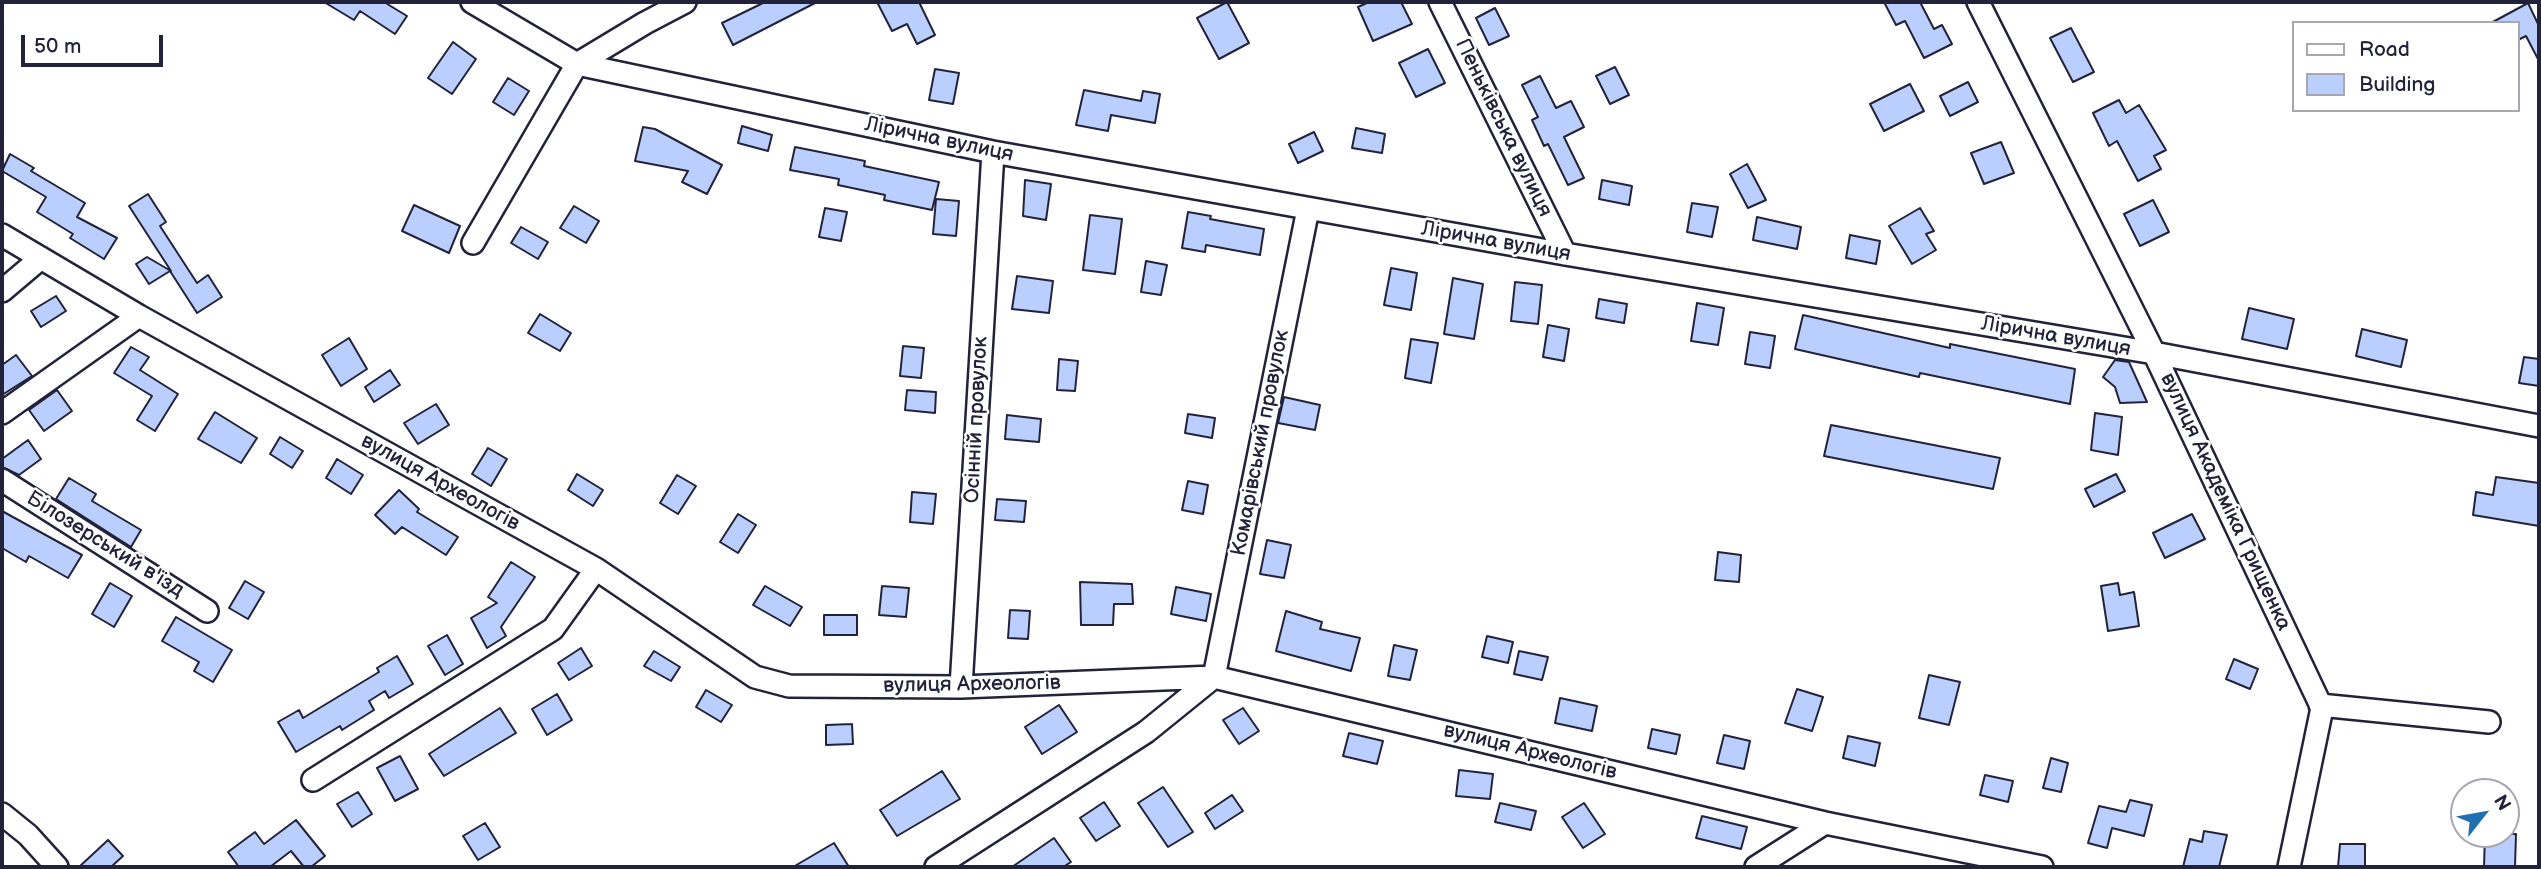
<!DOCTYPE html>
<meta charset="utf-8">
<style>
body{margin:0}
#map{position:relative;width:2541px;height:869px;overflow:hidden;background:#fff;font-family:"Balsamiq Sans",sans-serif}
canvas{display:block}
.frame{position:absolute;inset:0;border:4px solid #22223b;pointer-events:none}
.legend{position:absolute;left:2292px;top:21px;width:228px;height:91px;box-sizing:border-box;background:#fff;border:2px solid #a7a7b1;margin:0;padding:9px 12px;list-style:none;font-size:21px;color:#22223b}
.legend li{display:flex;align-items:center;gap:14px;height:35px}
.legend b{width:35px;border:2px solid #a7a7b1}
.north{position:absolute;left:2450px;top:778px;width:70px;height:70px;box-sizing:border-box;background:#fff;border:2px solid #a7a7b1;border-radius:50%;rotate:59deg;font-size:19px;font-weight:700;line-height:28px;text-align:center;color:#22223b}
.north::after{content:'';display:block;margin:auto;width:24px;height:32px;background:#1f6fb2;clip-path:polygon(50% 0,100% 100%,50% 72%,0 100%)}
.scale{position:absolute;left:21px;top:35px;width:142px;height:32px;box-sizing:border-box;border:4px solid #22223b;border-top:0;padding-left:9px;font-size:21px;line-height:24px;white-space:nowrap;color:#22223b;-webkit-text-stroke:5px #fff;paint-order:stroke}
</style>
<div id="map">
<canvas width="2541" height="869"></canvas>
<div class="frame"></div>
<ul class="legend">
<li><b style="height:9px;background:#fff"></b>Road</li>
<li><b style="height:19px;background:#bbcffe"></b>Building</li>
</ul>
<div class="north">N</div>
<div class="scale">50 m</div>
</div>
<script>
const g = document.querySelector('canvas').getContext('2d');
g.lineJoin = 'round';
function fillPath(path, color) { g.fillStyle = color; g.fill(path, 'evenodd'); }
const poly = rows => new Path2D(rows.map(r => 'M' + r).join(''));
function trace(path, color, width, dash) { g.strokeStyle = color; g.lineWidth = width; g.lineCap = dash ? 'butt' : 'round'; g.setLineDash(dash || []); g.stroke(path); }
function write(font, color, halo, rows, align = 'center') {
  g.font = font + ' "Balsamiq Sans",sans-serif'; g.lineWidth = 5; g.setLineDash([]); g.textBaseline = 'middle'; g.strokeStyle = halo; g.fillStyle = color; for (const [text, x, y, turn = 0] of rows) {
    g.save(); g.translate(x, y); g.rotate((+turn || 0) * Math.PI / 180); g.textAlign = isNaN(turn) ? turn : align; if (halo) g.strokeText(text, 0, 0); g.fillText(text, 0, 0); g.restore();
  }
}
const building = poly([
 [324,2,384,2,407,16,395,34,360,11,354,20,324,2],
 [765,2,817,2,733,45,722,23,765,2],
 [877,2,919,2,935,35,917,44,907,24,892,31,877,2],
 [1227,2,1249,43,1219,59,1197,18,1227,2],
 [1369,2,1401,2,1412,24,1373,41,1358,7,1369,2],
 [1884,2,1920,2,1934,29,1942,25,1952,44,1924,58,1905,21,1896,25,1884,2],
 [2528,3,2539,26,2539,61,2526,36,2518,40,2518,23,2491,23,2528,3],
 [1495,8,1509,36,1489,45,1476,18,1495,8],
 [2071,28,2094,72,2073,82,2050,38,2071,28],
 [453,42,476,59,452,94,428,78,453,42],
 [1428,49,1445,83,1416,97,1399,63,1428,49],
 [1615,67,1629,95,1610,104,1596,76,1615,67],
 [935,69,959,73,953,104,929,100,935,69],
 [1540,76,1556,108,1571,101,1584,127,1564,137,1584,178,1568,185,1548,144,1544,146,1532,120,1538,117,1522,85,1540,76],
 [508,78,529,91,514,115,493,102,508,78],
 [1968,82,1978,102,1950,116,1940,96,1968,82],
 [1910,84,1924,111,1884,131,1870,104,1910,84],
 [1084,90,1141,101,1143,91,1160,94,1155,123,1111,115,1108,131,1076,125,1084,90],
 [2119,100,2126,113,2139,105,2166,150,2154,156,2161,169,2138,181,2117,141,2109,146,2093,113,2119,100],
 [742,126,772,135,768,151,738,143,742,126],
 [643,127,655,129,722,165,707,194,682,182,688,171,635,161,643,127],
 [1356,128,1385,134,1382,153,1352,148,1356,128],
 [1314,132,1323,151,1298,163,1289,144,1314,132],
 [2001,142,2014,173,1984,184,1971,153,2001,142],
 [795,147,865,161,864,166,939,182,932,210,884,200,885,195,838,185,839,179,790,170,795,147],
 [10,154,34,168,31,171,85,203,77,217,117,238,104,259,70,238,73,234,37,212,46,197,2,171,10,154],
 [1747,164,1766,200,1748,208,1730,174,1747,164],
 [1025,180,1051,184,1046,220,1023,216,1025,180],
 [1602,180,1632,186,1629,205,1599,199,1602,180],
 [148,194,166,222,160,226,197,283,208,275,222,297,197,313,170,271,149,284,136,264,147,257,171,271,129,206,148,194],
 [936,199,959,201,956,236,933,234,936,199],
 [2153,200,2169,232,2140,246,2124,214,2153,200],
 [1692,203,1718,207,1712,237,1687,232,1692,203],
 [414,205,460,226,449,253,402,231,414,205],
 [574,206,599,221,586,243,560,228,574,206],
 [825,208,847,212,841,241,819,237,825,208],
 [1920,208,1934,231,1926,234,1936,250,1912,264,1889,226,1920,208],
 [1188,212,1211,216,1210,219,1264,229,1260,255,1206,245,1205,252,1182,248,1188,212],
 [1090,215,1122,219,1115,274,1083,270,1090,215],
 [1757,217,1801,227,1797,249,1753,240,1757,217],
 [521,227,548,242,538,259,511,243,521,227],
 [1850,235,1880,241,1876,264,1846,258,1850,235],
 [1146,261,1167,265,1161,295,1141,292,1146,261],
 [1391,268,1417,273,1411,310,1384,305,1391,268],
 [1017,276,1053,281,1049,313,1012,309,1017,276],
 [1453,278,1483,284,1474,339,1444,334,1453,278],
 [1515,282,1542,285,1538,324,1511,321,1515,282],
 [56,296,66,311,41,327,31,311,56,296],
 [1599,299,1627,304,1624,323,1596,318,1599,299],
 [1697,303,1724,308,1718,345,1691,341,1697,303],
 [2249,308,2294,319,2287,349,2242,339,2249,308],
 [540,314,571,333,560,351,528,333,540,314],
 [1803,315,1950,348,1950,344,2075,369,2070,404,1920,373,1919,377,1795,349,1803,315],
 [1548,325,1569,329,1564,361,1543,357,1548,325],
 [2362,329,2407,340,2401,367,2356,356,2362,329],
 [1750,332,1775,336,1770,368,1745,364,1750,332],
 [349,338,367,369,341,386,322,355,349,338],
 [1411,339,1438,343,1431,383,1405,378,1411,339],
 [903,346,924,348,921,378,900,376,903,346],
 [131,347,149,357,140,370,178,394,155,431,137,420,152,396,114,373,131,347],
 [16,355,32,376,2,395,2,365,16,355],
 [2524,357,2539,359,2539,386,2519,383,2524,357],
 [1059,359,1078,361,1075,391,1057,390,1059,359],
 [2115,360,2129,362,2147,402,2120,403,2115,387,2103,377,2115,360],
 [390,370,400,385,374,402,365,387,390,370],
 [57,390,72,411,44,431,29,410,57,390],
 [907,390,936,392,935,413,905,410,907,390],
 [1284,397,1320,405,1315,430,1278,423,1284,397],
 [436,404,449,425,418,444,404,423,436,404],
 [215,412,257,438,241,463,198,439,215,412],
 [2095,413,2122,417,2118,455,2091,450,2095,413],
 [1188,414,1215,418,1212,438,1185,433,1188,414],
 [1007,415,1041,419,1039,442,1005,439,1007,415],
 [1831,425,2000,458,1993,489,1824,456,1831,425],
 [280,437,303,451,292,468,270,454,280,437],
 [28,440,41,459,19,475,2,467,2,459,28,440],
 [488,448,507,459,491,486,472,474,488,448],
 [337,459,363,475,351,494,326,478,337,459],
 [577,474,603,490,593,506,568,490,577,474],
 [2116,474,2125,491,2094,507,2085,489,2116,474],
 [677,475,696,486,678,514,660,503,677,475],
 [2496,477,2539,483,2539,526,2473,515,2476,492,2493,495,2496,477],
 [69,478,96,494,92,501,141,530,131,547,56,499,69,478],
 [1188,481,1208,485,1203,514,1182,510,1188,481],
 [399,490,419,509,417,512,458,537,446,555,402,527,395,534,375,515,399,490],
 [912,492,936,494,933,524,910,522,912,492],
 [997,499,1026,501,1024,522,995,520,997,499],
 [2,511,82,555,68,578,29,556,26,562,2,548,2,511],
 [738,514,756,525,738,553,720,542,738,514],
 [2192,514,2205,539,2165,558,2153,533,2192,514],
 [1267,540,1291,545,1284,578,1260,574,1267,540],
 [1718,552,1741,555,1739,582,1715,580,1718,552],
 [511,562,535,577,501,627,506,636,487,648,471,618,497,603,488,597,511,562],
 [245,581,264,592,248,619,229,608,245,581],
 [1080,582,1132,584,1133,604,1114,604,1113,625,1081,625,1080,582],
 [110,583,132,596,114,627,92,614,110,583],
 [2118,583,2120,595,2134,592,2139,626,2108,631,2101,586,2118,583],
 [765,586,802,607,790,626,753,605,765,586],
 [882,586,909,588,906,617,879,615,882,586],
 [1176,587,1211,594,1206,621,1171,614,1176,587],
 [1010,610,1030,611,1028,639,1008,638,1010,610],
 [1286,611,1322,622,1320,629,1360,638,1351,671,1276,651,1286,611],
 [824,615,857,615,857,635,824,635,824,615],
 [176,617,232,650,213,682,194,671,199,662,162,641,176,617],
 [447,635,463,664,445,675,428,646,447,635],
 [1487,636,1513,642,1508,663,1482,657,1487,636],
 [1394,645,1417,650,1410,680,1388,676,1394,645],
 [581,648,592,666,569,680,558,663,581,648],
 [654,651,680,667,671,681,644,666,654,651],
 [1519,651,1548,657,1542,680,1514,674,1519,651],
 [397,656,413,684,389,698,385,691,369,701,374,710,342,730,340,726,296,752,278,722,299,710,303,718,379,672,377,668,397,656],
 [2234,659,2258,669,2250,689,2226,679,2234,659],
 [1929,675,1960,682,1949,725,1919,718,1929,675],
 [1797,689,1823,697,1812,731,1785,723,1797,689],
 [706,690,732,705,721,722,696,707,706,690],
 [557,694,572,720,547,735,532,709,557,694],
 [1560,698,1597,706,1592,731,1555,723,1560,698],
 [1059,705,1077,732,1042,754,1025,727,1059,705],
 [500,708,516,733,444,776,429,754,500,708],
 [1243,708,1259,731,1239,744,1223,720,1243,708],
 [852,724,853,744,826,745,826,725,852,724],
 [1652,729,1680,735,1676,754,1648,748,1652,729],
 [1349,733,1383,741,1377,764,1343,756,1349,733],
 [1724,735,1750,741,1744,769,1717,763,1724,735],
 [1848,736,1880,743,1875,766,1843,758,1848,736],
 [400,756,418,789,395,801,377,768,400,756],
 [2051,758,2068,763,2061,792,2043,788,2051,758],
 [1459,770,1493,774,1490,799,1456,796,1459,770],
 [942,771,960,799,897,836,880,810,942,771],
 [1985,775,2013,781,2008,802,1980,795,1985,775],
 [1163,787,1193,832,1168,847,1138,803,1163,787],
 [358,792,372,814,352,827,337,804,358,792],
 [1232,795,1243,811,1215,829,1205,813,1232,795],
 [2130,800,2152,805,2144,836,2112,828,2107,848,2088,843,2099,806,2126,812,2130,800],
 [1104,802,1120,826,1096,841,1080,818,1104,802],
 [1500,803,1536,811,1531,830,1495,822,1500,803],
 [1584,803,1605,834,1583,848,1562,817,1584,803],
 [1702,816,1747,827,1741,849,1696,838,1702,816],
 [296,820,325,856,311,867,304,867,291,851,270,867,239,867,228,852,255,832,264,844,296,820],
 [485,823,500,847,478,860,463,836,485,823],
 [2204,831,2227,835,2219,867,2183,867,2190,839,2202,842,2204,831],
 [2485,834,2516,834,2515,867,2484,867,2485,834],
 [1054,838,1071,862,1063,867,1012,867,1054,838],
 [108,840,123,856,111,867,79,867,108,840],
 [834,843,849,867,793,867,834,843],
 [2340,844,2365,844,2365,867,2338,867,2340,844]
]);
const minor = poly([
 [472,2,577,64,993,152,1565,254,2154,353,2539,426],
 [1440,2,1565,254],
 [1978,2,2154,353,2322,708,2289,867],
 [2,235,139,316,596,569,755,677,789,686,961,687,1214,677,1825,823,2042,867],
 [473,243,577,64,645,23,685,2],
 [2,291,41,258],
 [2,413,139,316],
 [2,480,207,611],
 [961,687,993,152],
 [2320,705,2489,722],
 [313,780,553,629,596,569],
 [2,814,28,835,57,867],
 [936,867,1146,732,1214,677,1308,209],
 [1756,867,1825,823]
]);
const streetNames = [
 ["Пеньківська вулиця",1503,128,64],
 ["Лірична вулиця",939,140,12],
 ["Лірична вулиця",1496,242,10],
 ["Лірична вулиця",2056,337,10],
 ["Осінній провулок",977,420,-87],
 ["Комарівський провулок",1261,443,-79],
 ["вулиця Археологів",440,483,29],
 ["вулиця Академіка Грищенка",2225,502,65],
 ["Білозерський в'їзд",105,545,32],
 ["вулиця Археологів",972,685,-1],
 ["вулиця Археологів",1530,752,14]
];
fillPath(building, '#bbcffe');
trace(building, '#22223b', 2);
trace(minor, '#22223b', 26);
trace(minor, '#fff', 21);
write('21px', '#22223b', '#fff', streetNames);
</script>
